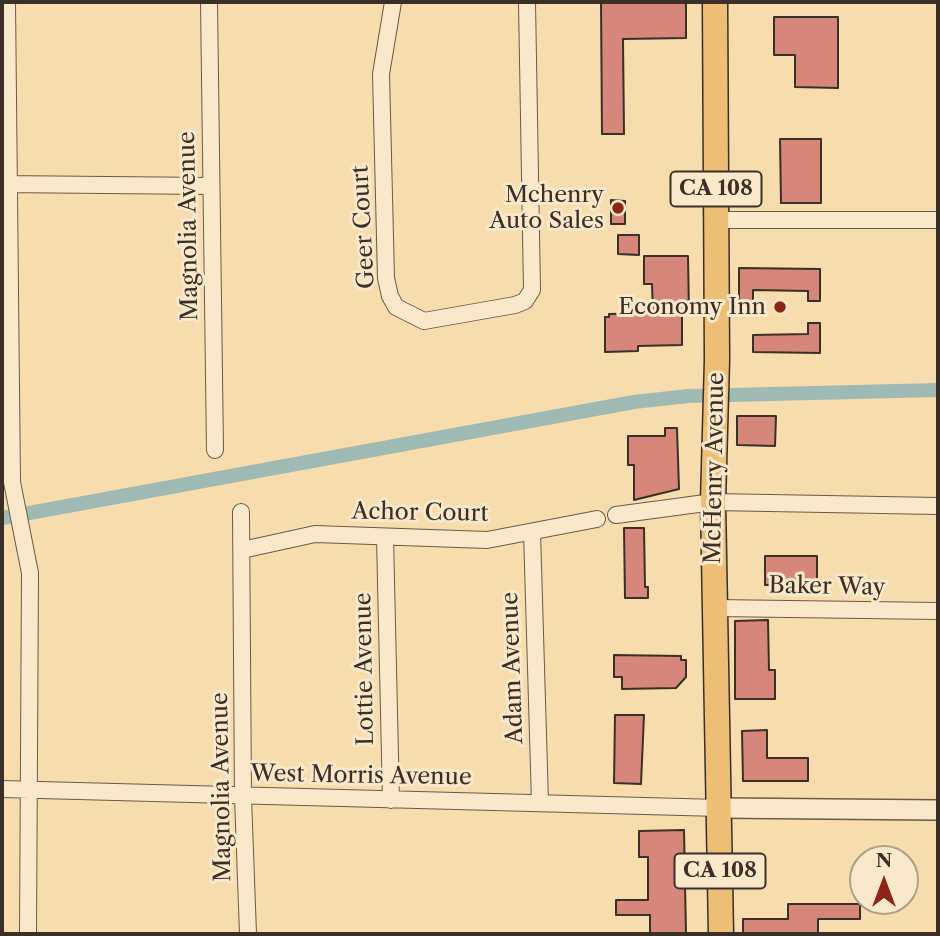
<!DOCTYPE html>
<style>
body{margin:0}
#map{position:relative;width:940px;height:936px;overflow:hidden;background:#f7dcad;font-family:"Libre Caslon Text",serif}
canvas{display:block}
.frame{position:absolute;inset:0;border:4px solid #3a3028;pointer-events:none}
.north{position:absolute;left:849px;top:845px;width:70px;height:70px;box-sizing:border-box;background:#fae8ca;border:2px solid #ad9e89;border-radius:50%;rotate:0deg;font-size:19px;font-weight:700;line-height:28px;text-align:center;color:#3a3028}
.north::after{content:'';display:block;margin:auto;width:24px;height:32px;background:#8f2418;clip-path:polygon(50% 0,100% 100%,50% 72%,0 100%)}
</style>
<div id="map">
<canvas width="940" height="936"></canvas>
<div class="frame"></div>
<div class="north">N</div>
</div>
<script>
const g = document.querySelector('canvas').getContext('2d');
g.lineJoin = 'round';
const poly = rows => new Path2D(rows.map(r => 'M' + r).join(''));
function trace(path, color, width, dash) { g.strokeStyle = color; g.lineWidth = width; g.lineCap = dash ? 'butt' : 'round'; g.setLineDash(dash || []); g.stroke(path); }
function fillPath(path, color) { g.fillStyle = color; g.fill(path, 'evenodd'); }
function write(font, color, halo, rows, align = 'center') {
  g.font = font + ' "Libre Caslon Text",serif'; g.lineWidth = 6; g.setLineDash([]); g.textBaseline = 'middle'; g.strokeStyle = halo; g.fillStyle = color; for (const [text, x, y, turn = 0] of rows) {
    g.save(); g.translate(x, y); g.rotate((+turn || 0) * Math.PI / 180); g.textAlign = isNaN(turn) ? turn : align; if (halo) g.strokeText(text, 0, 0); g.fillText(text, 0, 0); g.restore();
  }
}
const canal = poly([
 [2,518,634,402,688,396,938,390]
]);
const building = poly([
 [601,2,686,2,686,38,623,39,624,134,602,134,601,2],
 [774,17,838,17,838,88,795,87,795,55,774,55,774,17],
 [780,139,821,139,821,203,781,203,780,139],
 [611,200,625,201,625,224,611,224,611,200],
 [618,235,639,235,639,255,618,254,618,235],
 [644,256,688,256,689,313,682,313,682,345,638,346,638,351,605,352,605,317,609,317,609,314,653,313,652,284,644,284,644,256],
 [739,268,820,269,820,301,808,301,808,291,753,290,753,313,739,313,739,268],
 [808,323,820,323,820,353,753,352,753,335,808,334,808,323],
 [737,416,776,416,775,446,737,445,737,416],
 [665,428,677,428,679,489,634,500,634,465,628,465,628,436,665,436,665,428],
 [624,528,644,528,645,587,648,587,648,598,625,598,624,528],
 [765,556,817,556,817,585,765,585,765,556],
 [768,620,769,670,775,670,775,699,735,699,735,621,768,620],
 [614,655,681,656,681,660,686,660,686,677,676,688,622,689,622,677,614,677,614,655],
 [615,715,644,715,641,784,614,783,615,715],
 [767,730,767,758,808,758,808,781,743,781,742,731,767,730],
 [684,830,686,934,650,934,650,915,616,915,616,900,648,900,648,857,639,857,639,831,684,830],
 [788,904,860,904,860,919,818,919,818,934,743,934,743,919,788,919,788,904]
]);
const minor = poly([
 [7,2,12,482,30,573,28,934],
 [209,2,215,450],
 [393,2,381,74,386,278,390,296,396,307,424,321,515,305,525,301,532,290,527,2],
 [2,184,211,186],
 [716,220,938,220],
 [241,512,243,797,248,934],
 [616,515,713,502,938,506],
 [532,532,540,803],
 [385,537,391,800],
 [242,550,315,534,487,540,597,519],
 [715,608,938,611],
 [2,789,720,808]
]);
const tertiary = poly([
 [2,382,8,382],
 [720,808,938,810]
]);
const primary = poly([
 [715,2,717,360,713,502,721,934]
]);
const markers = [
 [618,208,7,"#8f2418"],
 [780,307,7,"#8f2418"]
];
const shields = [
 [716,189,91],
 [720,871,91]
];
const shieldNames = [
 ["CA 108",716,189],
 ["CA 108",720,871]
];
const poiNames = [
 ["Mchenry",604,195],
 ["Auto Sales",604,221],
 ["Economy Inn",766,307]
];
const streetNames = [
 ["Magnolia Avenue",189,226,-91],
 ["Geer Court",364,227,-93],
 ["McHenry Avenue",715,468,-89],
 ["Achor Court",420,513,1],
 ["Baker Way",827,587,1],
 ["Adam Avenue",513,668,-92],
 ["Lottie Avenue",365,669,-91],
 ["West Morris Avenue",361,776,1],
 ["Magnolia Avenue",222,787,-91]
];
trace(canal, '#9fbab2', 14);
fillPath(building, '#d68779');
trace(building, '#3a3028', 2);
trace(minor, '#695b49', 18);
trace(tertiary, '#695b49', 22);
trace(primary, '#3a3028', 27);
trace(minor, '#fae8ca', 16);
trace(tertiary, '#fae8ca', 19);
trace(primary, '#ecbe76', 24);
for (const [x, y, r, color] of markers) { const dot = new Path2D(); dot.arc(x, y, r, 0, 2 * Math.PI); g.fillStyle = color; g.fill(dot); trace(dot, '#fae8ca', 2.5); }
for (const [x, y, w] of shields) { const box = new Path2D(); box.roundRect(x - w / 2, y - 17.5, w, 35, 5); g.fillStyle = '#fae8ca'; g.fill(box); trace(box, '#3a3028', 2); }
write('bold 21px', '#3a3028', null, shieldNames);
write('23px', '#3a3028', '#fae8ca', poiNames, 'right');
write('23px', '#3a3028', '#fae8ca', streetNames);
</script>
